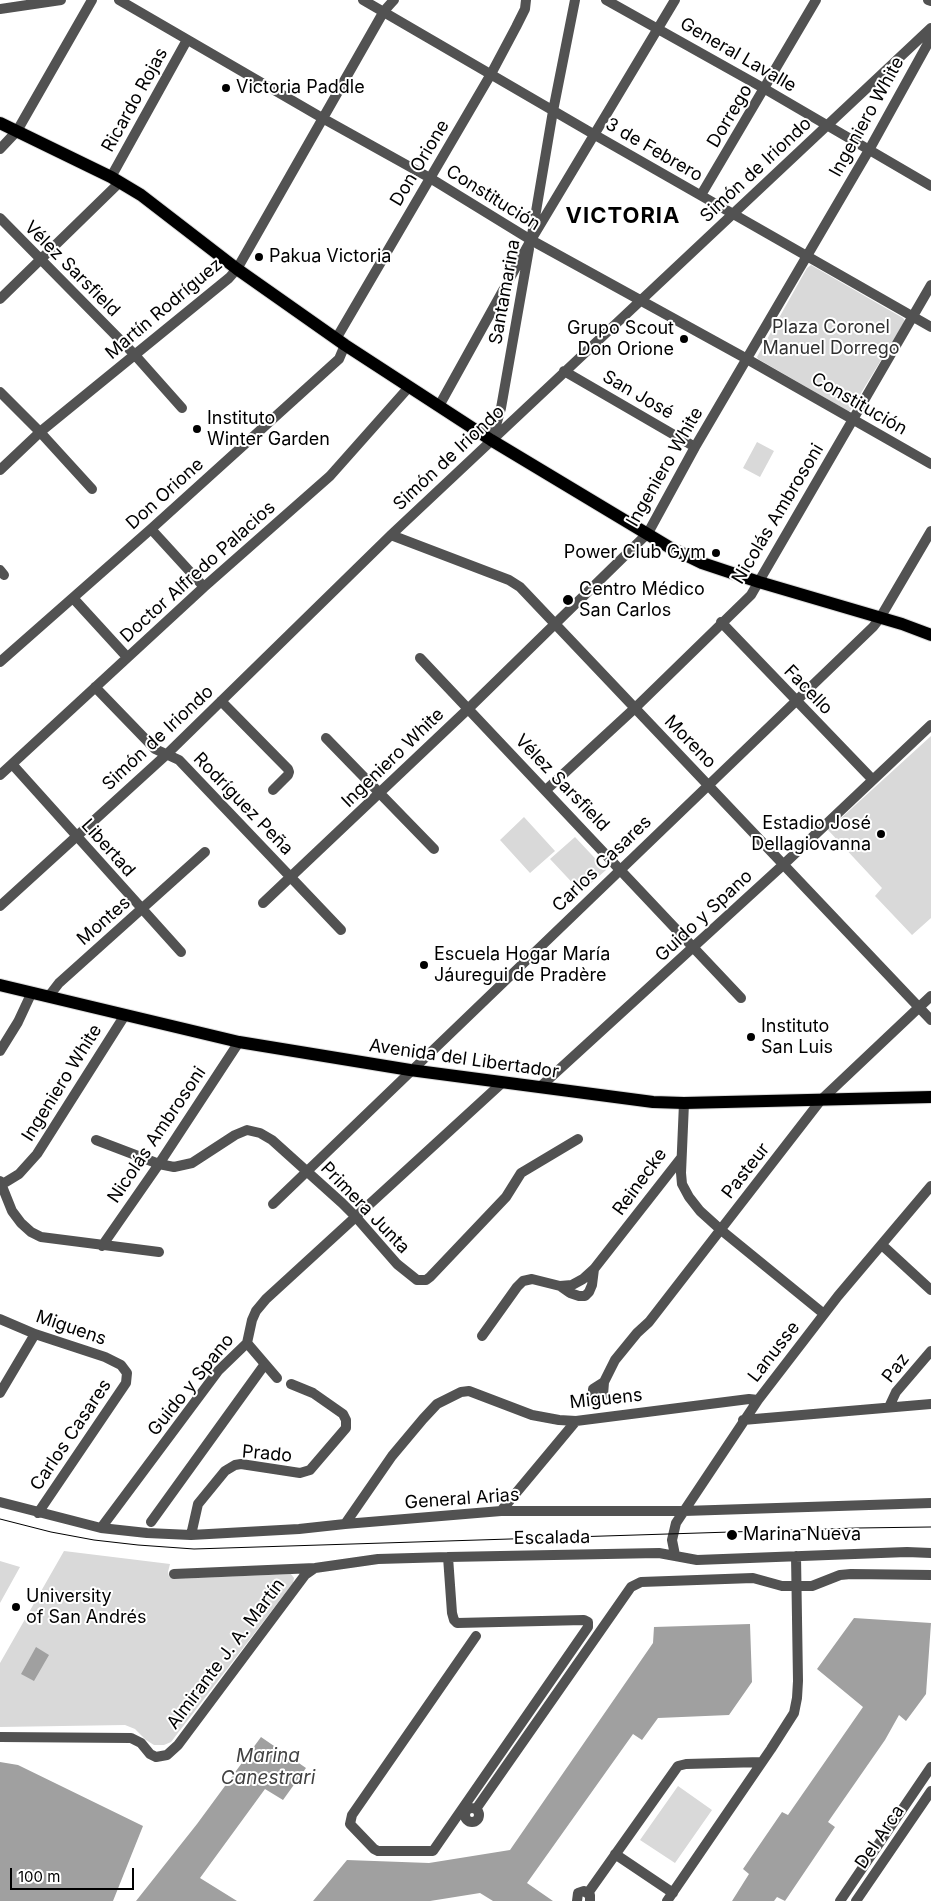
<!DOCTYPE html>
<meta charset="utf-8">
<style>
body{margin:0}
#map{position:relative;width:931px;height:1901px;overflow:hidden;background:#fff;font-family:Inter,sans-serif}
canvas{display:block}
.scale{position:absolute;left:10px;top:1868px;width:124px;height:22px;box-sizing:border-box;border:2px solid #000;border-top:0;padding-left:6px;font-size:15px;line-height:18px;white-space:nowrap;color:#000;-webkit-text-stroke:4px #fff;paint-order:stroke}
</style>
<div id="map">
<canvas width="931" height="1901"></canvas>
<div class="scale">100 m</div>
</div>
<script>
const g = document.querySelector('canvas').getContext('2d');
g.lineJoin = 'round';
function fillPath(path, color) { g.fillStyle = color; g.fill(path, 'evenodd'); }
const poly = rows => new Path2D(rows.map(r => 'M' + r).join(''));
function trace(path, color, width, dash) { g.strokeStyle = color; g.lineWidth = width; g.lineCap = dash ? 'butt' : 'round'; g.setLineDash(dash || []); g.stroke(path); }
function write(font, color, halo, rows, align = 'center') {
  g.font = font + ' Inter,sans-serif'; g.lineWidth = 4; g.setLineDash([]); g.textBaseline = 'middle'; g.strokeStyle = halo; g.fillStyle = color; for (const [text, x, y, turn = 0] of rows) {
    g.save(); g.translate(x, y); g.rotate((+turn || 0) * Math.PI / 180); g.textAlign = isNaN(turn) ? turn : align; if (halo) g.strokeText(text, 0, 0); g.fillText(text, 0, 0); g.restore();
  }
}
const green = poly([
 [811,265,903,318,905,321,850,411,848,411,758,359,757,357,807,268],
 [757,442,774,451,760,477,743,468],
 [931,736,931,918,912,935,875,896,882,888,828,830],
 [524,817,555,851,530,873,500,840],
 [575,837,606,870,581,892,550,859],
 [64,1551,170,1564,168,1572,169,1577,173,1579,291,1574,294,1578,293,1583,171,1742,164,1745,154,1745,146,1740,135,1729,125,1725,0,1727,0,1663],
 [0,1561,20,1567,0,1603],
 [678,1786,712,1810,675,1863,640,1840]
]);
const water = poly([
 [854,1618,931,1623,926,1694,906,1721,899,1715,885,1740,828,1822,835,1827,785,1901,777,1897,774,1901,732,1901,749,1874,743,1869,782,1812,788,1815,863,1707,817,1669],
 [750,1624,752,1682,729,1715,658,1718,642,1740,633,1734,527,1883,553,1901,493,1901,480,1893,430,1901,313,1901,347,1860,429,1863,510,1850,653,1643,654,1627],
 [36,1647,49,1655,34,1681,21,1674],
 [261,1737,306,1768,283,1800,265,1789,200,1878,237,1901,136,1901,197,1824],
 [0,1762,18,1765,143,1826,113,1901,0,1901]
]);
const minor = poly([
 [119,0,324,119,430,178,531,240,747,359,931,464],
 [363,0,595,135,931,327],
 [606,0,765,89,931,186],
 [928,0,931,1],
 [0,9,61,0],
 [0,149,17,131,92,0],
 [111,177,187,40],
 [701,195,816,0],
 [0,218,134,354,182,408],
 [532,235,553,111,575,0],
 [0,299,120,182],
 [336,339,491,74,516,27,525,9,526,0],
 [564,371,695,447],
 [0,392,40,432,92,489],
 [439,406,531,240,675,0],
 [492,439,501,408,529,249],
 [0,470,40,432,229,278,237,269,384,11,394,0],
 [151,529,204,587],
 [391,535,509,580,520,587,931,1020],
 [0,570,4,575],
 [73,598,127,657],
 [721,622,872,779],
 [420,658,741,998],
 [0,662,151,529,339,359,345,345],
 [95,687,155,749,179,760,341,930],
 [221,701,288,769,289,772,288,775,273,790],
 [326,738,434,849],
 [12,764,181,952],
 [0,775,204,587,330,476,409,387],
 [546,790,635,708,751,595,931,285],
 [263,903,468,709,648,533,695,447,869,150,931,38],
 [0,906,166,755,391,535,931,28],
 [49,996,59,983,205,852],
 [0,1051,18,1022,32,992],
 [540,1087,783,865,931,725],
 [684,1103,681,1173,682,1184,689,1197,700,1211,721,1230,824,1314],
 [96,1140,159,1164,174,1167,192,1163,235,1135,247,1130,260,1133,272,1140,342,1203,355,1216,397,1264,417,1280,426,1280,430,1277,506,1197,521,1173,578,1139],
 [0,1181,12,1211,21,1223,31,1232,41,1237,159,1252],
 [1,1185,19,1174,37,1154,125,1015],
 [273,1204,873,627,880,618,931,531],
 [882,1245,931,1290],
 [102,1246,159,1164,239,1042],
 [560,1286,570,1293,579,1296,585,1296,589,1292,592,1285,594,1269],
 [0,1319,35,1334,105,1357,121,1365,127,1373,126,1383,38,1513],
 [482,1336,517,1287,523,1281,532,1279,560,1286,572,1285,583,1279,594,1269,681,1158],
 [247,1343,277,1378],
 [604,1382,593,1389,593,1397,597,1399,601,1398,603,1395,604,1382,615,1360,637,1333,649,1322,821,1100,931,996],
 [0,1393,35,1334],
 [889,1407,896,1392,931,1351],
 [743,1420,931,1404],
 [0,1502,101,1528,147,1533,191,1535,299,1529,345,1524,501,1511,684,1511,931,1503],
 [501,1511,576,1421],
 [151,1522,265,1364],
 [345,1524,392,1456,423,1419,437,1404,461,1392,469,1391,532,1415,559,1420,576,1421,749,1399,758,1400],
 [101,1528,218,1371,247,1343,252,1320,256,1311,266,1299,503,1082],
 [191,1535,198,1504,225,1471,235,1465,241,1464,300,1473,310,1470,346,1428,346,1420,343,1414,313,1393,291,1384],
 [675,1555,672,1540,676,1523,758,1400,838,1296,931,1186],
 [448,1557,452,1613,454,1620,457,1623,584,1620,588,1622,588,1627,433,1851,378,1851,374,1849,350,1824,352,1815,476,1636],
 [174,1574,315,1568,378,1559,448,1557,659,1553,697,1560,907,1552,931,1553],
 [0,1737,131,1738,141,1743,150,1754,156,1757,167,1755,178,1745,305,1575,315,1568],
 '465 1815a7 7 0 1 1 14 0a7 7 0 1 1-14 0Z',
 [476,1809,631,1587,641,1582,753,1578,782,1586,812,1586,840,1575,851,1574,931,1575],
 [615,1854,673,1893],
 [588,1893,678,1766,686,1764,762,1762],
 [577,1901,578,1893,584,1891,590,1895,590,1901],
 [667,1901,771,1749,794,1713,797,1698,798,1681,796,1556],
 [840,1901,931,1767],
 [856,1901,931,1791]
]);
const major = poly([
 [0,123,111,177,141,195,237,269,345,345,491,440,669,547,702,563,759,582,902,624,931,635],
 [0,985,239,1042,410,1070,653,1102,684,1103,931,1097]
]);
const tram = poly([
 [0,1519,51,1532,94,1540,138,1545,194,1549,857,1528,931,1527]
]);
const markers = [
 [226,88,5,"#000"],
 [259,257,5,"#000"],
 [684,339,5,"#000"],
 [197,429,5,"#000"],
 [716,553,5,"#000"],
 [568,600,6,"#000"],
 [881,834,5,"#000"],
 [424,965,5,"#000"],
 [751,1037,5,"#000"],
 [732,1535,6,"#000"],
 [16,1607,5,"#000"]
];
const streetNames = [
 ["General Lavalle",738,55,30],
 ["Ricardo Rojas",135,100,-61],
 ["Dorrego",730,116,-59],
 ["Ingeniero White",867,117,-61],
 ["3 de Febrero",654,150,30],
 ["Don Orione",420,163,-59],
 ["Simón de Iriondo",756,170,-43],
 ["Constitución",493,198,32],
 ["Vélez Sarsfield",72,269,45],
 ["Santamarina",505,292,-80],
 ["Martín Rodríguez",164,309,-40],
 ["San José",638,395,30],
 ["Constitución",859,404,30],
 ["Simón de Iriondo",449,458,-43],
 ["Ingeniero White",665,467,-60],
 ["Don Orione",165,494,-42],
 ["Nicolás Ambrosoni",778,514,-59],
 ["Doctor Alfredo Palacios",198,572,-42],
 ["Facello",808,690,46],
 ["Simón de Iriondo",158,738,-43],
 ["Moreno",690,742,46],
 ["Ingeniero White",393,758,-44],
 ["Vélez Sarsfield",562,783,46],
 ["Rodríguez Peña",243,804,46],
 ["Libertad",108,848,48],
 ["Carlos Casares",602,864,-44],
 ["Guido y Spano",704,916,-43],
 ["Montes",104,921,-41],
 ["Avenida del Libertador",464,1059,8],
 ["Ingeniero White",62,1083,-58],
 ["Nicolás Ambrosoni",157,1135,-56],
 ["Pasteur",746,1171,-52],
 ["Reinecke",640,1182,-54],
 ["Primera Junta",365,1208,46],
 ["Miguens",71,1328,19],
 ["Lanusse",774,1352,-52],
 ["Paz",896,1368,-52],
 ["Guido y Spano",191,1385,-51],
 ["Miguens",606,1399,-6],
 ["Carlos Casares",71,1435,-56],
 ["Prado",267,1454,5],
 ["General Arias",462,1499,-4],
 ["Escalada",552,1538,-1],
 ["Almirante J. A. Martín",226,1654,-53],
 ["Del Arca",880,1837,-56]
];
const poiNames = [
 ["Victoria Paddle",236,88],
 ["Pakua Victoria",269,257],
 ["Grupo Scout",674,329,"right"],
 ["Don Orione",674,350,"right"],
 ["Instituto",207,419],
 ["Winter Garden",207,440],
 ["Power Club Gym",706,553,"right"],
 ["Centro Médico",579,590],
 ["San Carlos",579,611],
 ["Estadio José",871,824,"right"],
 ["Dellagiovanna",871,845,"right"],
 ["Escuela Hogar María",434,955],
 ["Jáuregui de Pradère",434,976],
 ["Instituto",761,1027],
 ["San Luis",761,1048],
 ["Marina Nueva",743,1535],
 ["University",26,1597],
 ["of San Andrés",26,1618]
];
const parkNames = [
 ["Plaza Coronel",831,328],
 ["Manuel Dorrego",831,349]
];
const waterNames = [
 ["Marina",268,1756],
 ["Canestrari",268,1778]
];
const districtNames = [
 ["VICTORIA",623,216]
];
fillPath(green, '#d9d9d9');
fillPath(water, '#a0a0a0');
trace(major, '#dbdbdb', 14);
trace(minor, '#525252', 10);
trace(major, '#000', 12);
trace(tram, '#000', 1);
for (const [x, y, r, color] of markers) { const dot = new Path2D(); dot.arc(x, y, r, 0, 2 * Math.PI); g.fillStyle = color; g.fill(dot); trace(dot, '#fff', 2); }
write('18px', '#000', '#fff', streetNames);
write('18px', '#000', '#fff', poiNames, 'left');
write('18px', '#303030', '#fff', parkNames);
write('italic 19px', '#414141', '#fff', waterNames);
g.letterSpacing = '1px';
write('bold 22px', '#000', '#fff', districtNames);
g.letterSpacing = '0px';
</script>
